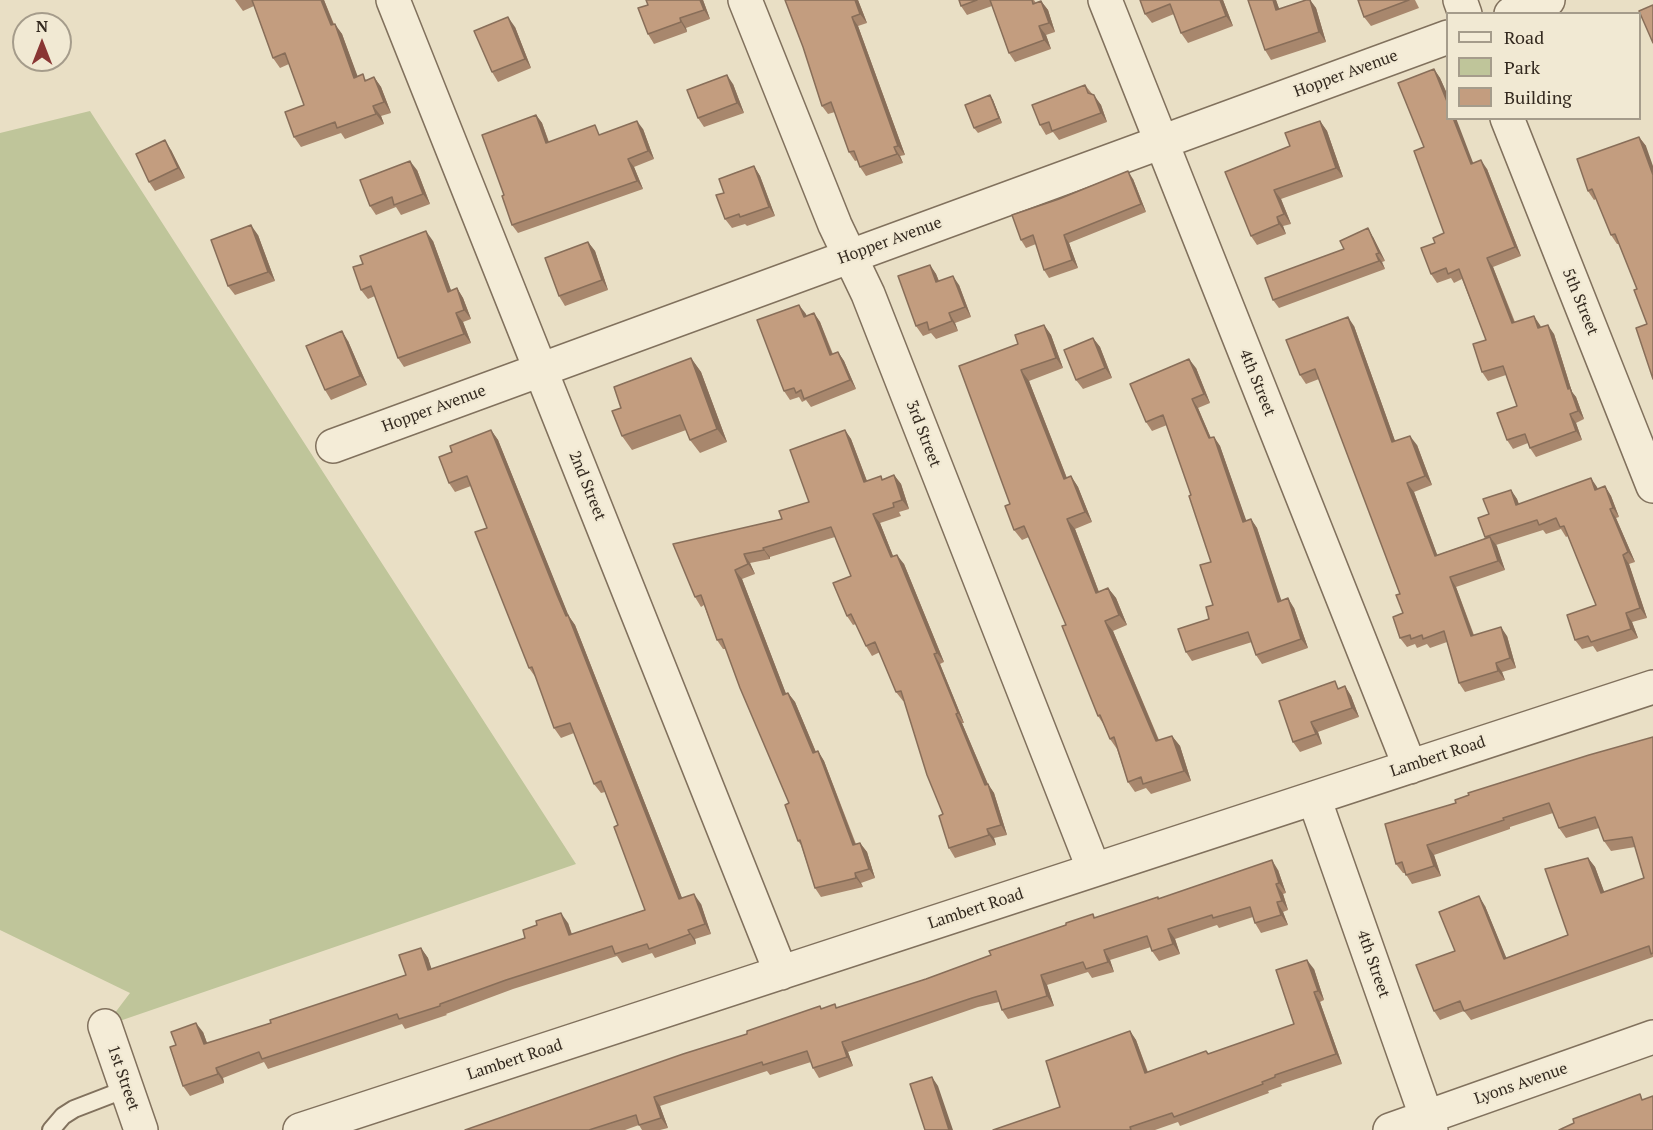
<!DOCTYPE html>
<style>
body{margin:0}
#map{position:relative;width:1653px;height:1130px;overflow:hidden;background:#e9dfc5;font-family:"PT Serif",serif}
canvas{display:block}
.legend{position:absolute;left:1446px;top:12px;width:195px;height:108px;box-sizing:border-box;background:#f1e9d3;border:2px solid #a59c8b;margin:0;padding:8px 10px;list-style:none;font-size:18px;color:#33291f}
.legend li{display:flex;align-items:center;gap:12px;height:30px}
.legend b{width:30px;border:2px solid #a59c8b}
.north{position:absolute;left:12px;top:12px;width:60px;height:60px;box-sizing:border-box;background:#f1e9d3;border:2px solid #a59c8b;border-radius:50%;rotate:0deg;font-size:16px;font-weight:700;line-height:24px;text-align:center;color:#33291f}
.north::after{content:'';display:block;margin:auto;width:21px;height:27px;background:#893634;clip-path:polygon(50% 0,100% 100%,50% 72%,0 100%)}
</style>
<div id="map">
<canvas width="1653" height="1130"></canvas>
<ul class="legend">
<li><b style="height:8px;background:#f4ecd7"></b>Road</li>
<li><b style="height:16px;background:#bfc59a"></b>Park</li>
<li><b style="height:16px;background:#c39d7f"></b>Building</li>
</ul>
<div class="north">N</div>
</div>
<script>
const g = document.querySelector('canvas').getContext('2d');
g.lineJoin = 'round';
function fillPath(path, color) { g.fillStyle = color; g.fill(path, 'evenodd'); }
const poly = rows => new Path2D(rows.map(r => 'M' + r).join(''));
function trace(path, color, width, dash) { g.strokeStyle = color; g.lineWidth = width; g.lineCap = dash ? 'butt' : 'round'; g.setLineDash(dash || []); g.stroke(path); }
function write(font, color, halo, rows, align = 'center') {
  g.font = font + ' "PT Serif",serif'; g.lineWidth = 4.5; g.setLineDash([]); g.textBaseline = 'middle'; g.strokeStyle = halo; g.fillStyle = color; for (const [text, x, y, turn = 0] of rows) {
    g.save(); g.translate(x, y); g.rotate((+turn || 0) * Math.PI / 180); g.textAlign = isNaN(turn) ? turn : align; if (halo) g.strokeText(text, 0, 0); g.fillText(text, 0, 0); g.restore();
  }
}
const green = poly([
 [90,111,576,864,105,1026,130,993,0,930,0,133]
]);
const service = poly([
 [51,1130,63,1116,74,1109,126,1089]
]);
const minor = poly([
 [393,0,781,973],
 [745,0,835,225,868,294,1094,870],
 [1105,0,1410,767],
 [1460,0,1465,14],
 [1511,14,1548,0],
 [1507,118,1653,486],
 [333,446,1448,37],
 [1314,798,1431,1130],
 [105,1026,141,1130],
 [300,1130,1653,687],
 [1390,1130,1653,1037]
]);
const wall = poly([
 [235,0,324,0,334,24,342,34,357,76,367,80,374,77,381,87,391,113,381,116,384,124,345,139,341,133,301,147,294,137,304,105,289,64,280,68,273,58,254,6,243,11],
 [646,0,703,0,710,19,686,28,687,32,654,44,648,34,648,5],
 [785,0,858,0,867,23,858,26,905,155,900,156,903,163,866,176,860,167,858,160,855,161,849,152,835,112,828,114,822,106,803,47],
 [959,0,1034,0,1036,3,1041,1,1048,10,1055,32,1046,35,1051,49,1015,62,1009,53,992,6,967,15,961,6],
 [1140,0,1223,0,1233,26,1188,43,1181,33,1174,14,1152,23,1145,14],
 [1276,0,1279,9,1310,0,1316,8,1326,42,1271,60,1265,50],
 [1358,0,1415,0,1419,8,1371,26,1364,17],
 [515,27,531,68,498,82,492,72],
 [1434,69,1440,78,1448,96,1448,118,1473,163,1487,169,1521,256,1493,267,1515,322,1540,325,1541,327,1554,334,1572,392,1576,397,1584,419,1576,423,1582,440,1536,457,1530,448,1528,443,1513,449,1507,440,1517,406,1506,375,1488,381,1482,372,1486,340,1462,279,1454,283,1451,278,1437,283,1431,274,1435,243,1444,233,1424,147],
 [733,84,744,113,704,127,698,118],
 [1085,85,1101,105,1107,122,1059,140,1053,132,1046,135,1040,125],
 [990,95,993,100,1002,123,978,133,974,128],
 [536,115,542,123,549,142,643,129,654,159,634,167,643,189,518,233,512,225,504,195],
 [1320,121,1327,131,1343,177,1281,199,1291,224,1283,226,1286,234,1257,245,1251,236,1290,146],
 [1639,137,1646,146,1647,324,1637,289,1619,244,1617,244,1611,235,1596,199,1594,200,1588,191],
 [171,150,185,178,155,191,149,182],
 [754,166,760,176,775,216,747,226,745,224,732,228,725,219,724,193],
 [417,170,430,204,401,215,396,207,376,215,370,206],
 [1133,179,1146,212,1069,243,1078,268,1049,278,1044,270,1036,244,1026,248,1021,240],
 [258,235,275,281,235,295,228,286],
 [1373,237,1385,261,1382,262,1385,269,1279,308,1273,300,1344,249],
 [433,241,451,291,457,288,463,298,471,319,463,322,471,343,404,367,398,358,375,296,368,299,361,290,363,264],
 [588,242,595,251,608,290,565,306,559,296],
 [930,265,936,274,939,281,959,285,971,317,955,323,958,331,936,339,931,333,923,336,916,326],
 [814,313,820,322,833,354,838,352,844,361,856,389,811,407,806,400,802,402,799,397,790,400,784,391,806,314,806,316],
 [1044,325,1051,335,1063,368,1029,381,1067,478,1071,476,1078,487,1092,522,1075,529,1099,592,1108,588,1116,598,1127,625,1113,631,1159,740,1172,736,1180,746,1191,781,1151,794,1146,788,1135,792,1128,782,1117,749,1110,739,1104,725,1098,716,1066,625,1029,537,1022,540,1014,530,1010,504,1018,344],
 [1354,326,1395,441,1417,445,1432,485,1414,492,1437,555,1486,538,1478,518,1489,514,1511,490,1517,499,1519,504,1598,489,1605,486,1611,496,1619,517,1616,518,1635,562,1629,564,1647,618,1632,622,1638,638,1597,652,1593,646,1582,649,1575,640,1596,605,1568,536,1566,537,1561,529,1546,534,1543,530,1496,545,1505,570,1456,587,1474,635,1507,636,1516,668,1502,672,1505,680,1465,692,1459,683,1447,642,1430,648,1427,644,1417,648,1415,644,1407,647,1400,638,1403,613,1400,594,1319,379,1306,384,1300,375],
 [1093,338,1100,347,1112,378,1083,389,1076,380],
 [348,341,367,385,331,400,325,390],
 [691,358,701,372,727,442,700,453,690,440,686,430,632,450,622,436,621,408],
 [1196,368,1210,403,1198,408,1211,438,1214,437,1220,446,1246,521,1251,519,1257,528,1281,601,1294,608,1308,648,1262,664,1256,655,1252,642,1192,661,1186,652,1209,619,1213,605,1211,562,1191,495,1167,425,1152,431,1146,422],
 [491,430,498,440,568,615,575,625,682,898,701,904,711,934,695,939,696,944,655,958,652,953,622,963,617,956,513,989,446,1014,447,1015,405,1029,402,1024,268,1069,264,1062,223,1078,224,1083,190,1096,183,1086,176,1045,203,1032,207,1043,271,1023,406,975,421,948,428,958,431,969,525,938,568,923,572,934,645,910,618,825,605,792,601,793,594,784,574,733,561,738,554,728,536,678,529,668,487,528,471,486,455,492,449,483,452,452],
 [845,430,851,439,867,481,883,479,894,475,901,484,909,509,899,512,901,516,880,523,893,556,904,564,944,662,940,664,964,723,962,723,988,784,994,793,1007,835,994,838,996,845,955,858,949,848,943,814,904,701,903,701,896,692,880,652,872,656,866,646,856,624,853,625,847,616,851,576,835,537,770,557,770,559,750,563,755,574,742,579,786,694,788,693,795,702,816,752,818,751,824,761,856,844,860,843,867,852,875,878,861,883,863,887,821,897,815,888,801,845,798,841,789,803,726,649,723,649,717,640,704,605,701,607,695,597,782,519,809,502],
 [1345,686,1351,696,1359,717,1318,732,1322,744,1300,752,1293,742,1340,688],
 [1653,737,1653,957,1471,1020,1464,1011,1440,1020,1434,1011,1455,951,1485,906,1506,958,1568,935,1588,858,1595,867,1604,892,1644,878,1635,847,1611,851,1604,841,1599,828,1566,838,1559,828,1553,813,1510,827,1510,829,1434,855,1441,876,1412,884,1405,873,1403,873,1396,864,1456,803],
 [1278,870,1286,893,1283,894,1288,910,1283,912,1288,925,1261,933,1255,923,1253,917,1219,928,1217,925,1175,939,1180,954,1159,961,1152,951,1151,947,1110,960,1114,972,1092,978,1088,972,1047,985,1054,1006,1008,1019,1002,1010,999,1002,978,1007,848,1052,853,1066,819,1078,813,1068,811,1062,770,1075,767,1071,660,1106,668,1128,660,1130,642,1130,639,1125,625,1130,465,1130,747,1034,820,1006,822,1009,837,1008,926,979,991,955,1093,914,1095,918,1158,897,1159,899],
 [1314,969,1324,1000,1320,1002,1342,1064,1281,1084,1282,1086,1268,1091,1269,1093,1180,1126,1178,1122,1155,1130,993,1130,1060,1107,1130,1031,1136,1040,1148,1072,1209,1054,1294,1024]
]);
const shadedWall = poly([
 [321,0,324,0,338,36,331,25],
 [700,0,703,0,710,19,704,10],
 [855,0,858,0,867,23,860,14],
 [1220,0,1223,0,1233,26,1226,16],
 [1273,0,1276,0,1283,19,1276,10],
 [1310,0,1316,8,1326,42,1319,32],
 [1041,1,1048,10,1055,32,1049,23],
 [508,17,515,27,531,68,525,59],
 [852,17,858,26,905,155,898,146],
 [680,18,686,28,687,32,681,22],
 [335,24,342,34,362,88,354,78],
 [1039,26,1046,35,1051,49,1044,40],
 [1434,69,1440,78,1448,96,1448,104],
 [727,75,733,84,744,113,737,103],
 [374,77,381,87,391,113,384,102],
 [990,95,993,100,1002,123,999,118],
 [1094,95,1101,105,1107,122,1101,113],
 [373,106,381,116,384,124,376,114],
 [536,115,542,123,552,152,546,143],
 [1453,118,1456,118,1477,173,1471,164],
 [637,121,643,129,654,159,648,151],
 [1320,121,1327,131,1343,177,1336,168],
 [1639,137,1646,146,1653,166,1653,175],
 [165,140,171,150,185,178,178,168],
 [894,147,900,156,903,163,897,154],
 [628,159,634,167,643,189,637,181],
 [1481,160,1487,169,1521,256,1515,247],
 [410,161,417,170,430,204,423,194],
 [754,166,760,176,775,216,769,207],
 [1128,171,1133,179,1146,212,1141,204],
 [1274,190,1281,199,1291,224,1284,214],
 [1277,217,1283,226,1286,234,1279,224],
 [251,225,258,235,275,281,268,272],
 [1368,228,1373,237,1385,261,1379,253],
 [426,231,433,241,455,301,448,292],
 [1064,235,1069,243,1078,268,1072,260],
 [588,242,595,251,608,290,602,280],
 [1376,254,1382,262,1385,269,1379,261],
 [1487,258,1493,267,1518,332,1512,323],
 [930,265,936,274,943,292,936,282],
 [953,276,959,285,971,317,965,307],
 [457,288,463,298,471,319,464,310],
 [799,305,806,314,810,326,804,317],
 [456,313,463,322,471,343,464,334],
 [814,313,820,322,836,364,830,355],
 [949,313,955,323,958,331,952,321],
 [1534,316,1540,325,1544,337,1538,328],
 [1348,317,1354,326,1399,452,1392,442],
 [1044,325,1051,335,1063,368,1056,358],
 [1548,325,1554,334,1572,392,1576,397,1584,419,1578,411,1568,389],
 [342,331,348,341,367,385,360,376],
 [1093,338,1100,347,1112,378,1105,368],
 [838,352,844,361,856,389,850,380],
 [691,358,701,372,727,442,717,429],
 [1189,359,1196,368,1210,403,1204,394],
 [1021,370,1029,381,1071,489,1064,479],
 [1192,399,1198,408,1215,448,1209,438],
 [1570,414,1576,423,1582,440,1576,431],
 [491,430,498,440,570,619,568,615,575,625,686,908,679,899],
 [845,430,851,439,871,492,864,482],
 [1410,436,1417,445,1432,485,1425,476],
 [1214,437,1220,446,1250,531,1243,522],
 [894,475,901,484,909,509,902,500],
 [1071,476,1078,487,1092,522,1085,512],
 [1591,478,1597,487,1602,499,1595,490],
 [1407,483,1414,492,1441,565,1435,556],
 [1605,486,1611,496,1619,517,1613,508],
 [1511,490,1517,499,1522,514,1516,505],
 [1610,509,1616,518,1635,562,1628,552],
 [873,514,880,523,897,566,891,557],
 [1067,519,1075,529,1103,603,1096,593],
 [1251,519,1257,528,1285,611,1278,602],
 [1490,537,1497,546,1505,570,1498,561],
 [763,548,770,557,770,559,764,550],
 [744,554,750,563,755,574,748,564],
 [897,555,904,564,944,662,937,653],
 [1623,555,1629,564,1647,618,1640,608],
 [735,570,742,579,790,704,783,695],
 [1450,577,1456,587,1477,645,1471,636],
 [1108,588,1116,598,1127,625,1119,615],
 [1288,598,1294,608,1308,648,1301,639],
 [1626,613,1632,622,1638,638,1631,629],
 [1105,621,1113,631,1163,751,1156,741],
 [1501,627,1507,636,1516,668,1510,658],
 [934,654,940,664,964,723,958,713],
 [1496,663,1502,672,1505,680,1498,671],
 [1345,686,1351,696,1359,717,1352,708],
 [788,693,795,702,820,762,813,753],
 [956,714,962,723,989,787,988,784,994,793,1007,835,1001,825,985,785],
 [1311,722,1318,732,1322,744,1316,734],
 [1172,736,1180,746,1191,781,1184,771],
 [818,751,824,761,859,854,853,845],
 [987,829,994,838,996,845,989,835],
 [860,843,867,852,875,878,869,869],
 [1427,845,1434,855,1441,876,1434,866],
 [1588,858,1595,867,1608,902,1601,893],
 [1272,860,1278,870,1286,893,1279,883],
 [855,873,861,883,863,887,856,878],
 [1276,884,1283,894,1288,910,1282,901],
 [694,894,701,904,711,934,705,924],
 [1479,896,1485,906,1511,969,1504,959],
 [1277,902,1283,912,1288,925,1281,915],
 [561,913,568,923,575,945,569,935],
 [1168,929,1175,939,1180,954,1173,944],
 [688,930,695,939,696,944,690,934],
 [421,948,428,958,435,979,428,970],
 [1104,950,1110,960,1114,972,1108,962],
 [1307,960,1314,969,1324,1000,1318,991],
 [1041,975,1047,985,1054,1006,1047,996],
 [1314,992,1320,1002,1342,1064,1336,1054],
 [196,1023,203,1032,211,1054,204,1044],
 [1130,1031,1136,1040,1151,1082,1145,1073],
 [842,1042,848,1052,853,1066,847,1057],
 [216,1068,223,1078,224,1083,218,1074],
 [932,1077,938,1086,953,1130,949,1130],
 [654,1097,660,1106,668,1128,661,1118]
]);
const building = poly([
 [252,0,321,0,331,25,335,24,354,78,363,74,365,81,374,77,384,102,373,106,376,114,337,128,335,122,294,137,285,112,304,105,285,53,273,58,252,0],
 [646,0,700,0,704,10,680,18,681,22,648,34,638,8,648,5,646,0],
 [785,0,855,0,860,14,852,17,898,146,894,147,897,154,860,167,854,151,849,152,831,102,822,106,803,47,785,0],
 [959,0,977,0,961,6,959,0],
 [990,0,1032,0,1033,4,1041,1,1049,23,1039,26,1044,40,1009,53,990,0],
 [1140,0,1220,0,1226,16,1181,33,1170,4,1145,14,1140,0],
 [1248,0,1273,0,1276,10,1306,0,1310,0,1319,32,1265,50,1248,0],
 [1358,0,1409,0,1364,17,1358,0],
 [1653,5,1653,43,1639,11,1653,5],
 [508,17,525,59,492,72,474,31,508,17],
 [1434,69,1448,104,1448,118,1453,118,1471,164,1481,160,1515,247,1487,258,1512,323,1534,316,1538,328,1548,325,1568,389,1570,388,1578,411,1570,414,1576,431,1530,448,1525,434,1507,440,1497,413,1517,406,1503,366,1482,372,1473,344,1486,340,1459,269,1448,274,1446,268,1431,274,1421,248,1435,243,1433,238,1444,233,1414,151,1424,147,1398,83,1434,69],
 [727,75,737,103,698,118,687,90,727,75],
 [1085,85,1088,93,1094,95,1101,113,1052,131,1049,122,1040,125,1032,105,1085,85],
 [990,95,999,118,974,128,965,105,990,95],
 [536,115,546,143,595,125,599,135,637,121,648,151,628,159,637,181,512,225,502,196,504,195,482,135,536,115],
 [1320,121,1336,168,1274,190,1284,214,1277,217,1279,224,1251,236,1225,172,1290,146,1285,133,1320,121],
 [1639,137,1653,175,1653,379,1636,328,1647,324,1634,290,1637,289,1615,234,1611,235,1592,189,1588,191,1577,159,1639,137],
 [165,140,178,168,149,182,136,154,165,140],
 [410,161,423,194,394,205,392,197,370,206,360,180,410,161],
 [754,166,769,207,740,217,739,214,725,219,716,195,724,193,719,179,754,166],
 [1128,171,1141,204,1064,235,1072,260,1044,270,1033,235,1021,240,1012,215,1059,199,1128,171],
 [251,225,268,272,228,286,211,240,251,225],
 [1368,228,1379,253,1376,254,1379,261,1273,300,1265,278,1344,249,1340,241,1368,228],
 [426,231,448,292,457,288,464,310,456,313,464,334,398,358,371,286,361,290,353,267,363,264,360,256,426,231],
 [588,242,602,280,559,296,545,258,588,242],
 [930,265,936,282,953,276,965,307,949,313,952,321,929,330,927,322,916,326,898,276,930,265],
 [799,305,804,317,814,313,830,355,838,352,850,380,804,399,801,390,796,393,794,388,784,391,757,320,799,305],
 [1348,317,1392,442,1410,436,1425,476,1407,483,1435,556,1490,537,1498,561,1450,577,1471,636,1501,627,1510,658,1496,663,1498,671,1459,683,1444,631,1423,639,1422,635,1411,639,1410,635,1400,638,1393,617,1403,613,1396,595,1400,594,1315,369,1300,375,1286,340,1348,317],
 [1044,325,1056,358,1021,370,1064,479,1071,476,1085,512,1067,519,1096,593,1108,588,1119,615,1105,621,1156,741,1172,736,1184,771,1143,784,1141,777,1128,782,1114,737,1110,739,1100,715,1098,716,1062,626,1066,625,1024,526,1014,530,1005,506,1010,504,959,366,1018,344,1015,335,1044,325],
 [342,331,360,376,325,390,306,346,342,331],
 [1093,338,1105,368,1076,380,1064,350,1093,338],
 [691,358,717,429,690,440,680,415,622,436,612,411,621,408,614,387,691,358],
 [1189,359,1204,394,1192,399,1209,438,1214,437,1243,522,1251,519,1278,602,1288,598,1301,639,1256,655,1248,632,1186,652,1178,629,1209,619,1206,607,1213,605,1200,565,1211,562,1189,496,1191,495,1163,415,1146,422,1130,384,1189,359],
 [491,430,557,595,566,616,568,615,679,899,694,894,705,924,688,930,690,934,649,949,647,944,615,954,612,946,506,980,440,1004,440,1006,399,1019,397,1014,262,1059,259,1052,216,1068,218,1074,183,1086,170,1047,176,1045,171,1032,196,1023,204,1044,271,1023,270,1020,406,975,399,955,421,948,428,970,525,938,523,930,537,925,536,921,561,913,569,935,645,910,614,827,618,825,601,781,594,784,570,723,554,728,532,667,529,668,475,532,487,528,467,476,449,483,439,457,452,452,450,446,491,430],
 [845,430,864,482,881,476,882,480,894,475,902,500,893,503,894,507,873,514,891,557,897,555,937,653,934,654,958,713,956,714,985,785,988,784,1001,825,987,829,989,835,949,848,939,816,943,814,927,775,901,691,896,692,875,642,866,646,851,614,847,616,833,583,851,576,831,527,763,548,764,550,744,554,748,564,735,570,783,695,788,693,813,753,818,751,853,845,860,843,869,869,855,873,856,878,815,888,800,840,798,841,785,805,789,803,740,688,722,639,717,640,701,595,695,597,673,544,782,519,779,511,809,502,790,450,845,430],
 [1591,478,1595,490,1605,486,1613,508,1610,509,1628,552,1623,555,1640,608,1626,613,1631,629,1591,642,1588,636,1575,640,1567,615,1596,605,1564,526,1560,527,1556,518,1539,525,1537,520,1485,537,1478,518,1489,514,1483,499,1511,490,1516,505,1591,478],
 [1335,681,1338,689,1345,686,1352,708,1311,722,1316,734,1293,742,1279,701,1335,681],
 [1653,737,1653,953,1651,954,1649,946,1464,1011,1460,1001,1434,1011,1416,965,1455,951,1439,912,1479,896,1504,959,1568,935,1545,869,1588,858,1601,893,1644,878,1632,837,1604,841,1595,817,1559,828,1549,803,1503,818,1504,820,1427,845,1434,866,1406,875,1402,862,1396,864,1385,824,1456,803,1455,800,1469,795,1468,793,1589,755,1653,737],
 [1272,860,1279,883,1276,884,1282,901,1277,902,1281,915,1255,923,1250,907,1213,918,1212,915,1168,929,1173,944,1152,951,1147,936,1104,950,1108,962,1086,969,1083,962,1041,975,1047,996,1002,1010,996,991,972,998,842,1042,847,1057,813,1068,807,1051,763,1065,762,1062,654,1097,661,1118,639,1125,636,1115,589,1130,465,1130,683,1054,747,1034,747,1031,820,1006,821,1009,835,1004,836,1008,926,979,991,955,989,951,1066,925,1066,923,1093,914,1094,918,1158,897,1158,899,1272,860],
 [1307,960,1318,991,1314,992,1336,1054,1275,1075,1275,1077,1262,1082,1263,1084,1174,1117,1172,1113,1130,1127,1131,1130,993,1130,1060,1107,1046,1061,1130,1031,1145,1073,1206,1051,1208,1054,1294,1024,1276,970,1307,960],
 [932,1077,949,1130,925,1130,910,1084,932,1077],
 [1640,1094,1642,1100,1653,1096,1653,1130,1559,1130,1574,1123,1573,1119,1640,1094]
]);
const streetNames = [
 ["Hopper Avenue",1346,74,-20],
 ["Hopper Avenue",890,241,-20],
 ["5th Street",1580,302,68],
 ["4th Street",1257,383,68],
 ["Hopper Avenue",434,409,-20],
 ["3rd Street",923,434,69],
 ["2nd Street",587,486,68],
 ["Lambert Road",1438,757,-18],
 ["Lambert Road",976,909,-18],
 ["4th Street",1373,964,71],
 ["Lambert Road",515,1060,-18],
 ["1st Street",123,1078,71],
 ["Lyons Avenue",1521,1084,-19]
];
fillPath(green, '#bfc59a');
trace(service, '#81715d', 20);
trace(minor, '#81715d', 36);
trace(service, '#f4ecd7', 16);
trace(minor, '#f4ecd7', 33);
fillPath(wall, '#a8876d');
fillPath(shadedWall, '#886e59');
fillPath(building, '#c39d7f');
trace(building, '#886e59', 1.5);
write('16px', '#33291f', '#f1e9d3', streetNames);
</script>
